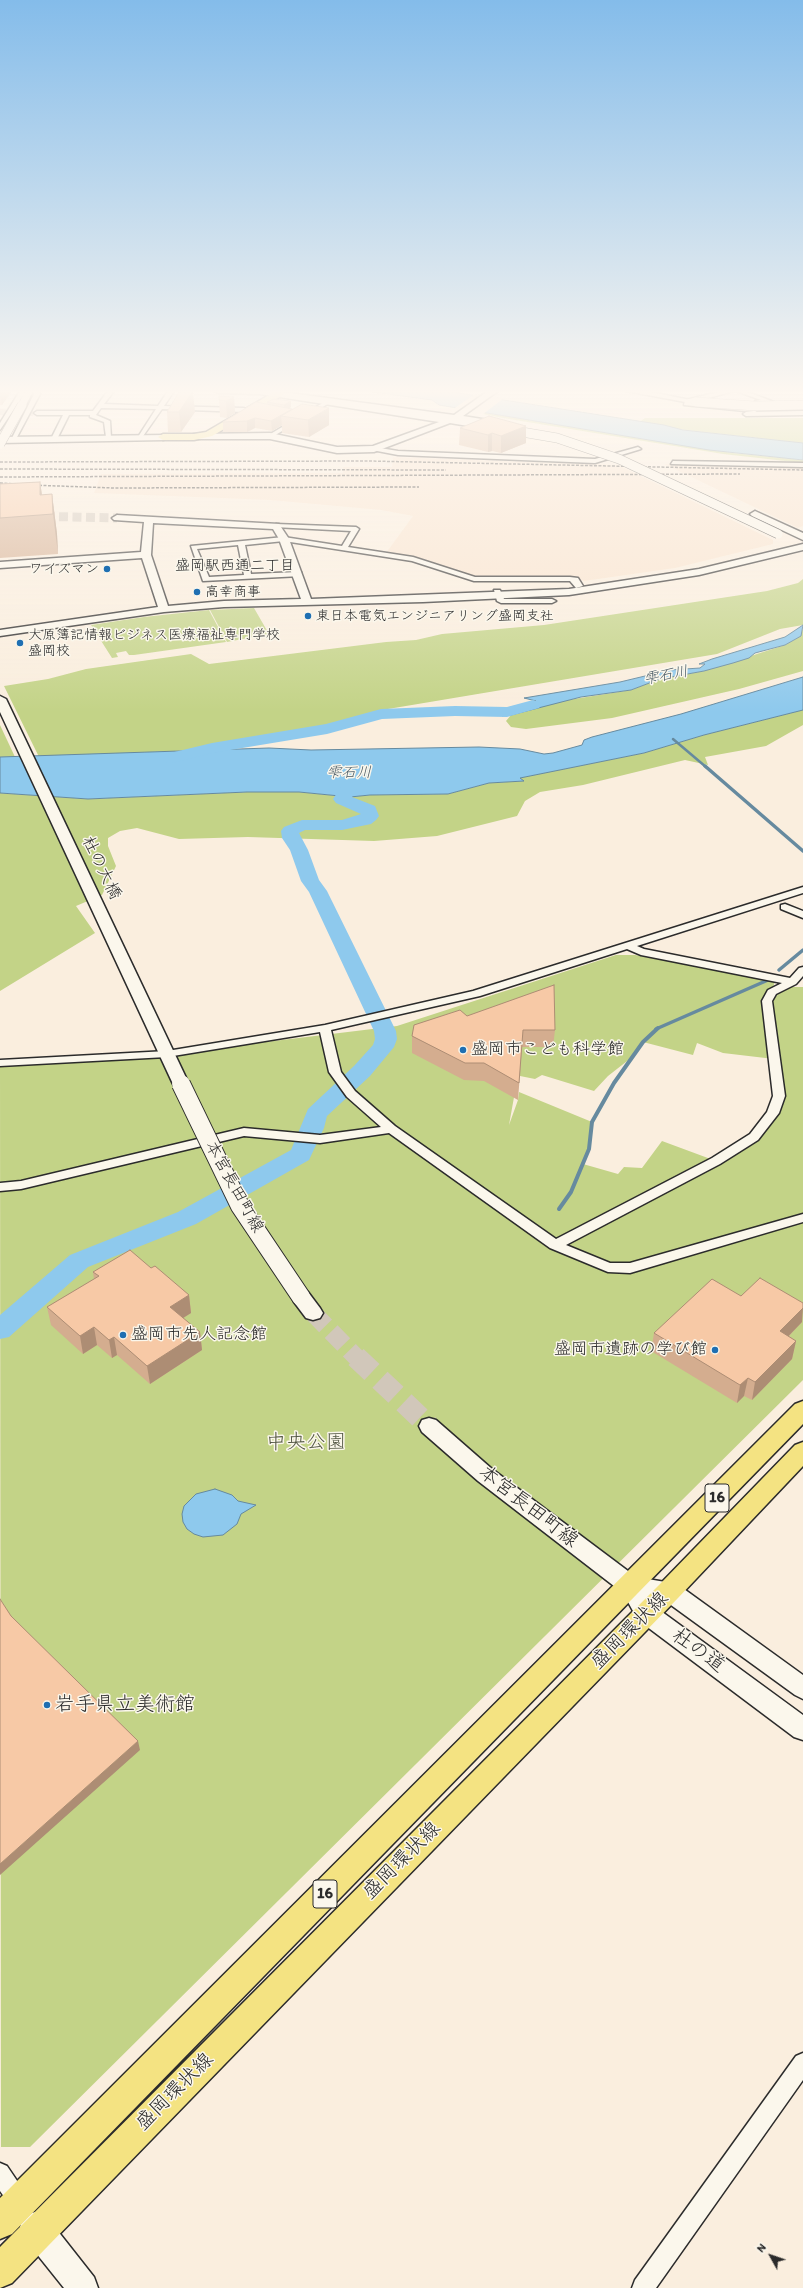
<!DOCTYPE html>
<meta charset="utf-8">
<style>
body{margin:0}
#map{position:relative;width:803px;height:2288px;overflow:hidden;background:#faeede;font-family:Itim,sans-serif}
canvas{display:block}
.north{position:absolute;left:751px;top:2236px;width:40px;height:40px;-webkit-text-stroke:3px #fbf7ec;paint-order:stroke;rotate:310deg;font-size:11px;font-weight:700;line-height:16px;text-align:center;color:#2b2b2b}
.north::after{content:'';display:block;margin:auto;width:14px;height:18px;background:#2b2b2b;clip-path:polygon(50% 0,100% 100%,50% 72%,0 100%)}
</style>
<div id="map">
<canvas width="803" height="2288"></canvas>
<div class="north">N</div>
</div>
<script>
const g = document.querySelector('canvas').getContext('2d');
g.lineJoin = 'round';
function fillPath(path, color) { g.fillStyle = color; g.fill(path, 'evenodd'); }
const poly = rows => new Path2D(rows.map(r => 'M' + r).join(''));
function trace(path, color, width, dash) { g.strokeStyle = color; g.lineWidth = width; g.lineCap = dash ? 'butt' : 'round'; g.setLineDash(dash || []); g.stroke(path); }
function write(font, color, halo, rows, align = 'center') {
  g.font = font + ' Itim,"Klee One",sans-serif'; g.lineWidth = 3; g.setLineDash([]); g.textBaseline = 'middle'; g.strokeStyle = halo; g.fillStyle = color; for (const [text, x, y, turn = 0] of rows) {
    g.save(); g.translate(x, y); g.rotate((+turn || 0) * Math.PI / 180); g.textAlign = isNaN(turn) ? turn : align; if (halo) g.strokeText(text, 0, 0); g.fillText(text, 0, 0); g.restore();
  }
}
const built = poly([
 [393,457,618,465,773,540,773,544,675,568,584,581,574,577,481,577,463,574,415,557,386,553,413,516,381,510,270,500,94,493,101,474,343,473,343,467,392,467],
 [664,464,803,466,803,526,798,528]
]);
const green = poly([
 [485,413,733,453,803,460,803,463,723,454,503,418,483,414],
 [645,418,803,418,803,443,685,430,639,422],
 [803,579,803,625,780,629,717,654,382,710,318,728,197,750,39,757,4,686,48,679,86,669,191,654,209,664,386,642,416,640,442,634,544,625,767,591,798,583],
 [254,608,269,634,227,642,210,610],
 [209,610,226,642,134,655,129,655,126,651,116,653,118,657,112,658,91,625,144,617],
 [803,629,803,671,739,689,612,718,526,729,511,727,506,721,511,715,555,702,631,690,660,679,704,671,785,645,797,638],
 [803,710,803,725,766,746,705,757,708,765,685,760,583,785,540,792,525,801,517,816,437,836,374,841,248,837,179,839,137,828,120,831,108,838,108,846,116,866,102,895,76,906,95,933,0,991,0,793,88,799,247,792,299,792,350,797,370,795,448,794,489,783,523,781,519,778,644,753,704,735],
 [0,725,15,757,0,757],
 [616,955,635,955,775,981,772,991,788,987,803,987,803,1380,30,2147,1,2147,0,1063,167,1054,397,1026],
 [643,1042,693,1055,697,1043,723,1053,774,1059,773,1113,754,1137,716,1161,662,1141,642,1168,624,1167,618,1174,583,1164,589,1149,592,1122,519,1092,518,1100,509,1125,520,1064,520,1076,535,1079,542,1075,594,1091,608,1076,631,1058]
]);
const water = poly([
 [366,391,446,391,664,425,683,430,803,443,803,460,709,450,439,405,432,400,366,391],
 [803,625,801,636,785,645,755,653,749,658,733,663,704,671,660,679,631,690,581,697,511,715,502,716,503,709,536,701,524,698,620,682,670,670,700,668,705,664,699,664,712,659,785,637,803,625],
 [803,677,803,710,704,735,644,753,520,778,524,781,489,783,448,794,370,795,350,797,299,792,247,792,88,799,0,793,0,757,269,748,311,750,479,747,520,749,544,754,553,753,582,745,584,740,592,737,681,714,803,677],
 [215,1489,232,1495,238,1501,256,1505,241,1514,237,1524,223,1535,203,1537,194,1534,187,1529,183,1522,182,1514,184,1506,196,1494,215,1489]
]);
const pier = poly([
 [475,394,504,398,482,415,452,410]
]);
const streamFar2 = poly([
 [673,739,706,767]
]);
const streamFar1 = poly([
 [705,766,803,851],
 [779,970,803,950],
 [656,1029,768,980]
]);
const stream = poly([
 [559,1209,571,1192,589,1149,592,1122,614,1083,643,1042,658,1028]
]);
const river = poly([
 [533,700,539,702,541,705,539,708,507,717,455,716,382,719,327,734,212,753,172,763,166,762,164,758,166,754,212,743,326,724,381,709,455,706,507,707,533,700],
 [360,766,366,767,368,771,352,797,375,806,379,816,376,820,371,824,342,830,305,830,299,833,308,850,319,880,327,891,396,1031,397,1039,394,1047,370,1076,327,1116,324,1128,309,1160,196,1224,88,1267,9,1337,0,1339,0,1315,70,1255,178,1212,291,1150,308,1109,354,1066,373,1045,375,1039,374,1031,309,892,301,881,290,850,282,838,281,831,284,827,302,820,342,820,361,814,336,803,333,799,354,767,360,766]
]);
const streetTunnel = poly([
 [0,412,37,413]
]);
const secondaryTunnelFar2 = poly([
 [32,516,117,518]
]);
const secondaryTunnelFar1 = poly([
 [313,1313,357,1358]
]);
const secondaryTunnel = poly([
 [356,1357,429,1426]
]);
const street = poly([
 [20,391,26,391,0,430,0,423,20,391],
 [32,391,38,391,40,394,16,439,11,440,34,394,32,391],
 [108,391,114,391,104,404,158,406,168,391,174,391,164,406,244,408,247,410,244,412,162,409,141,439,138,437,156,409,101,408,96,415,110,421,111,438,106,437,104,422,90,417,90,415,69,415,57,439,54,441,51,439,63,415,37,415,34,413,37,411,93,411,108,391],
 [723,391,734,391,690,403,758,410,755,412,684,405,685,400,723,391],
 [736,391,745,391,774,402,771,404,755,403,755,401,761,400,736,391],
 [326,401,331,402,272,437,267,436,326,401],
 [803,411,803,415,746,416,743,414,746,412,803,411],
 [374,447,398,451,595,459,638,447,641,449,595,463,398,455,372,450,374,447],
 [673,461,803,463,803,467,671,464,673,461],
 [276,524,356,527,359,529,348,547,413,557,475,577,570,577,578,578,583,586,576,588,570,581,474,581,412,561,284,541,245,545,251,574,298,572,301,572,301,576,203,581,191,546,284,537,342,546,351,531,274,527,274,525,276,524],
 [238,545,244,575,209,577,197,549,238,545],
 [494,590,500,590,504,599,552,599,556,601,552,603,501,603,497,601,494,590],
 [803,887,803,893,637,946,644,949,790,978,799,968,803,967,803,976,796,984,776,994,772,1001,785,1096,779,1113,758,1140,720,1164,566,1245,610,1263,630,1263,803,1214,803,1222,630,1273,608,1272,550,1248,389,1133,320,1143,244,1136,21,1189,0,1191,0,1183,21,1181,244,1128,320,1135,381,1127,347,1097,329,1072,320,1032,167,1057,0,1066,0,1060,167,1051,325,1025,473,991,803,887],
 [627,949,641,955,782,983,768,990,762,1001,773,1096,767,1112,750,1134,712,1158,556,1239,395,1126,355,1091,341,1072,331,1030,480,996,627,949],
 [785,904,803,911,803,918,781,909,781,905,785,904],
 [803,2053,803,2080,656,2288,632,2288,635,2280,796,2056,803,2053],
 [0,2163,7,2166,26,2194,30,2201,26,2208,19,2212,12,2208,0,2191,0,2163]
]);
const secondary = poly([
 [25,391,33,391,25,407,19,407,18,405,25,391],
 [214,391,275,391,454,415,488,391,498,391,463,416,501,422,505,424,501,426,495,426,495,429,492,430,450,423,374,452,337,453,270,439,191,439,191,435,194,434,270,433,337,447,373,446,439,422,260,394,218,393,214,391],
 [626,391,646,391,700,402,696,404,626,391],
 [166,435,166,439,163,440,0,443,0,437,166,435],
 [755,511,803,533,803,540,752,516,750,514,755,511],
 [117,515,279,524,289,539,311,599,569,589,699,569,803,544,803,550,699,575,569,595,423,602,224,607,164,612,0,636,0,630,158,607,142,558,0,568,0,562,141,552,144,522,114,520,112,518,117,515],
 [153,523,273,529,279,539,301,599,224,601,168,606,151,555,153,523],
 [0,696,6,699,189,1084,187,1088,175,1088,173,1084,0,712,0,696],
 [301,1290,308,1292,320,1308,323,1313,320,1318,313,1320,306,1318,294,1302,292,1297,294,1292,301,1290],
 [429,1418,436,1420,492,1469,636,1577,677,1584,803,1675,803,1699,795,1695,664,1600,649,1598,654,1606,803,1715,803,1740,794,1737,638,1620,623,1593,478,1481,422,1432,419,1426,422,1420,429,1418],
 [35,2212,46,2216,94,2277,98,2288,64,2288,24,2238,20,2227,24,2216,35,2212]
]);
const primary = poly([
 [276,391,285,391,283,395,212,436,194,440,163,440,158,437,163,434,194,434,206,432,276,391],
 [803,1401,803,1424,12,2234,0,2239,0,2198,795,1404,803,1401],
 [803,1442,803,1466,678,1598,12,2283,0,2288,0,2247,660,1584,795,1445,803,1442]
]);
const rail = poly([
 [0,462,368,461,803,470],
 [0,469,446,470],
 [0,477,740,474],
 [0,483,16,484],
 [30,485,114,488,419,487]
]);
const secondaryBridgeFar1 = poly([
 [696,402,755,406,803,405],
 [516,431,557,438,619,459,778,534],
 [0,444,22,405]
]);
const secondaryBridge = poly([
 [181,1084,240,1206,301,1297]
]);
const wall = poly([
 [0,391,12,391,2,405,0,405],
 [234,397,235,413,227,418,220,417,219,400],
 [274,399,291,407,289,408,329,425,309,437,282,433,282,425,272,431,255,428,247,432,223,432,223,422,267,404,267,402],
 [167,412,195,412,181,432,168,432],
 [489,416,526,443,501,453,492,451,488,452,459,445,460,428],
 [40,482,42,495,52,494,57,534,58,554,0,558,0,484],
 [467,1016,555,1030,553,1047,522,1047,518,1100,484,1081,464,1080,412,1053,412,1036],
 [151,1268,189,1295,191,1313,183,1318,200,1332,202,1350,150,1384,117,1355,112,1358,97,1345,83,1354,51,1325,47,1307,94,1279,93,1272],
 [741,1296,802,1322,789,1336,796,1341,792,1359,752,1400,744,1396,737,1403,651,1351,654,1333]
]);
const shadedWall = poly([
 [0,391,12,391,2,405,0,395],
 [193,391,195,412,181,432,179,412],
 [234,397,235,413,227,418,226,401],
 [291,401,291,407,285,411,284,405],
 [329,408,329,425,309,437,308,420],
 [292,409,293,418,281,416,282,425,272,431,271,421],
 [255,418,255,428,247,432,247,421],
 [526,426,526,443,501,453,501,436],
 [492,433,492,451,488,452,488,435],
 [40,482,45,515,40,495],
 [52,494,57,534,58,554,53,514],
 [189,1295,191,1313,172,1325,170,1307],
 [803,1308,802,1322,776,1349,780,1331],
 [94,1327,97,1345,83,1354,80,1336],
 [200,1332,202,1350,150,1384,147,1366],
 [114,1337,117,1355,112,1358,109,1340],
 [796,1341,792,1359,752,1400,755,1382],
 [748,1378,744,1396,737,1403,740,1385],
 [138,1741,140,1750,0,1875,0,1864]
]);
const building = poly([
 [193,391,179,412,167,412,179,392,193,391],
 [219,396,234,397,226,401,219,400,219,396],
 [274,399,291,401,284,405,267,402,274,399],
 [256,402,292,409,271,421,255,418,247,421,223,422,256,402],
 [302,404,329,408,308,420,281,416,302,404],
 [489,416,526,426,501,436,492,433,488,435,460,428,489,416],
 [40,482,40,495,52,494,53,514,0,518,0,484,40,482],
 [554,985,555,1030,523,1030,519,1083,484,1063,465,1063,412,1036,414,1025,460,1010,467,1016,554,985],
 [130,1250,151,1268,155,1266,189,1295,170,1307,200,1332,147,1366,114,1337,109,1340,94,1327,80,1336,47,1307,99,1276,93,1272,130,1250],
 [760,1278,803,1303,803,1308,780,1331,796,1341,755,1382,748,1378,740,1385,654,1333,712,1279,741,1296,760,1278],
 [0,1599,11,1616,138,1741,0,1864,0,1599]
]);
const markers = [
 [107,569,4,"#1f6fb2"],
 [197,592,4,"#1f6fb2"],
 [308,616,4,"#1f6fb2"],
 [20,643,4,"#1f6fb2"],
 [463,1050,4,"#1f6fb2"],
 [123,1335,4,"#1f6fb2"],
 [715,1350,4,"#1f6fb2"],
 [47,1705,4,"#1f6fb2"]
];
const farPoinames = [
 ["ワイズマン",99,569,"right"],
 ["高幸商事",205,592],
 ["東日本電気エンジニアリング盛岡支社",316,616],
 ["大原簿記情報ビジネス医療福祉専門学校",28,635],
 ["盛岡校",28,651]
];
const farNeighbourhoodnames = [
 ["盛岡駅西通二丁目",235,566]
];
const farWaternames = [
 ["雫石川",666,676,-11],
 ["雫石川",349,773]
];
const shields = [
 [717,1498,24],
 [325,1894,24]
];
const shieldNames = [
 ["16",717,1498],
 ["16",325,1894]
];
const streetNames = [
 ["杜の大橋",101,868,64],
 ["本宮長田町線",234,1187,61]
];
const poiNames = [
 ["盛岡市こども科学館",471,1050],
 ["盛岡市先人記念館",131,1335],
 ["盛岡市遺跡の学び館",707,1350,"right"]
];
const nearParknames = [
 ["中央公園",306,1443]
];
const nearStreetnames = [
 ["本宮長田町線",528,1507,38],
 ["盛岡環状線",630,1631,-45],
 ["杜の道",698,1651,36],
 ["盛岡環状線",402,1861,-45],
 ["盛岡環状線",175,2092,-45]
];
const nearPoinames = [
 ["岩手県立美術館",55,1705]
];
fillPath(built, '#f9e3cd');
fillPath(green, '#c3d387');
fillPath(water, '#8ec9ed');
trace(water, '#668a9f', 1);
fillPath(pier, '#faeede');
trace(streamFar2, '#668a9f', 2.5);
trace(streamFar1, '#668a9f', 3.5);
trace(stream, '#668a9f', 4);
fillPath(river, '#8ec9ed');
trace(streetTunnel, '#d1c7ba', 6, [6, 3]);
trace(secondaryTunnelFar2, '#d1c7ba', 9, [9, 4.5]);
trace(secondaryTunnelFar1, '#d1c7ba', 18, [18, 8]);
trace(secondaryTunnel, '#d1c7ba', 22, [22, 11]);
trace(street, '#2b2b2b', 3);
trace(secondary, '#2b2b2b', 3);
trace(primary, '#2b2b2b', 3);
fillPath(street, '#fbf7ec');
fillPath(secondary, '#fbf7ec');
fillPath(primary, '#f4e382');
trace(rail, '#2b2b2b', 1.5, [3, 1.5]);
trace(secondaryBridgeFar1, '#2b2b2b', 10, []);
trace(secondaryBridge, '#2b2b2b', 20, []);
trace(secondaryBridgeFar1, '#fbf7ec', 9);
trace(secondaryBridge, '#fbf7ec', 18);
fillPath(wall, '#d4ad8f');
fillPath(shadedWall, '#ad8d74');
fillPath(building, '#f7c9a6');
trace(building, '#ad8d74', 1);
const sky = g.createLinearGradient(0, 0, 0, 712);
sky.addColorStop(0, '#84bcea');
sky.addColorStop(0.55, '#fdf7f0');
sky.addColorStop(1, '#fdf7f000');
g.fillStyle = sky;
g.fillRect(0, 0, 803, 712);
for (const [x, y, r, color] of markers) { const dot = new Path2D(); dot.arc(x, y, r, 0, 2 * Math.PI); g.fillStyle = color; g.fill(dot); trace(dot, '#fbf7ec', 1.5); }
write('14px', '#2b2b2b', '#fbf7ec', farPoinames, 'left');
write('15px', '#2b2b2b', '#fbf7ec', farNeighbourhoodnames);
write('italic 15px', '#495a65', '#fbf7ec', farWaternames);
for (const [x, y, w] of shields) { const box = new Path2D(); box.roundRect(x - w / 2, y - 14, w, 28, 3); g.fillStyle = '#fbf7ec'; g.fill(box); trace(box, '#2b2b2b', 1); }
write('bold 16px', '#2b2b2b', null, shieldNames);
write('17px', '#2b2b2b', '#fbf7ec', streetNames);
write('17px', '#2b2b2b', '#fbf7ec', poiNames, 'left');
write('20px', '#515542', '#fbf7ec', nearParknames);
write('20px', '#2b2b2b', '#fbf7ec', nearStreetnames);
write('20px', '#2b2b2b', '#fbf7ec', nearPoinames, 'left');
</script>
